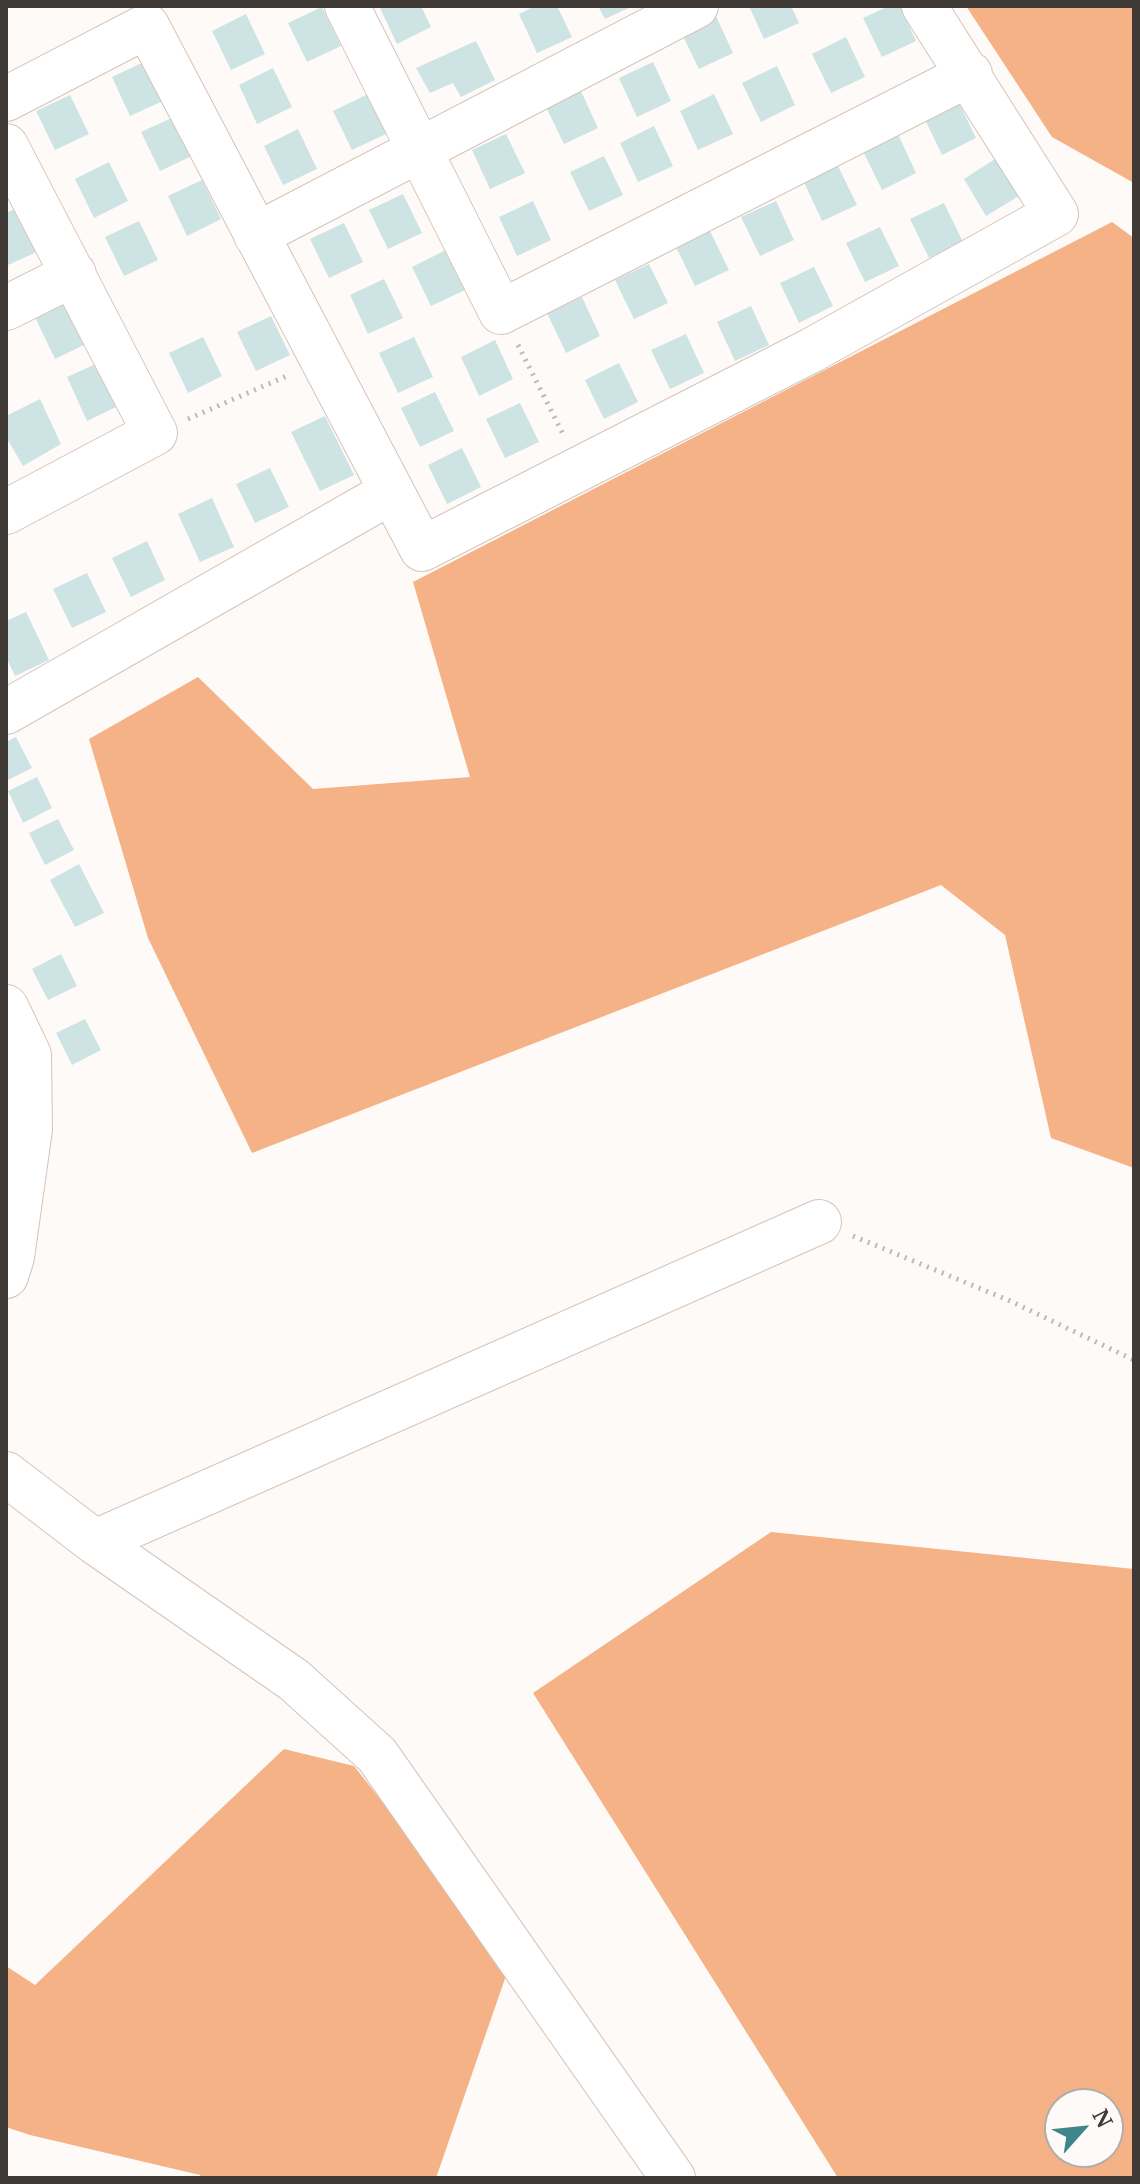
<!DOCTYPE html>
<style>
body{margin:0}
#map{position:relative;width:1140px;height:2184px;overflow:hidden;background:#fefaf8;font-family:"Noto Serif",serif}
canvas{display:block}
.frame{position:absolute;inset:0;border:8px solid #403a36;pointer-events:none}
.north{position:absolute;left:1044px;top:2088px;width:80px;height:80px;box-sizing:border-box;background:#fefaf8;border:2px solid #b2adaa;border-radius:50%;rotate:63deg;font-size:22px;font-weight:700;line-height:32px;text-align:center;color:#403a36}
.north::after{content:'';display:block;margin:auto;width:28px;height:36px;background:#3e868b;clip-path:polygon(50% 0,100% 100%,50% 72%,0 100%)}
</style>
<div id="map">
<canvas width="1140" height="2184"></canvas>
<div class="frame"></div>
<div class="north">N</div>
</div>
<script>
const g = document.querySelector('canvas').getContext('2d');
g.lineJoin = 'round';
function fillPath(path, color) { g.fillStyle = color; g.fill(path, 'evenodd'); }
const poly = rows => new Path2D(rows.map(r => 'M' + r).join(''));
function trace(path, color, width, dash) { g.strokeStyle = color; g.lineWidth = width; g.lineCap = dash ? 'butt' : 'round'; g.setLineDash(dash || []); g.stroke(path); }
const forest = poly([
 [966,6,1134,6,1134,183,1052,137],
 [1112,222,1134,238,1134,1168,1051,1138,1005,935,941,885,252,1153,148,938,89,739,198,677,313,789,470,777,413,582],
 [771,1532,1134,1569,1134,2178,838,2178,533,1693],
 [1108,2104,1108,2152,1060,2152,1060,2104],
 [284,1749,354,1766,510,1964,436,2178,201,2178,200,2175,30,2135,6,2127,6,1966,35,1985]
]);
const building = poly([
 [379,6,421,6,431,27,397,44],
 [535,6,557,6,572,37,537,53,519,14],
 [598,6,633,6,605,19],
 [749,6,791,6,799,23,764,39],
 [889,6,900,6,916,41,882,57,863,18],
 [322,7,341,46,307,62,288,23],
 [246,14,265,54,231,70,212,31],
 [715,14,733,53,699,69,680,30],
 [846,37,865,77,831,93,812,54],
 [476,41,495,80,461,97,453,83,430,93,416,68],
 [146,61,165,100,130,116,112,77],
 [653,62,671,101,637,117,619,78],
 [777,66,795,105,761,122,742,83],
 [273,68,292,107,257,124,239,85],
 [580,89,598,128,564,144,545,105],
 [368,94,386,134,352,150,333,111],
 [714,94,733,134,698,150,680,111],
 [70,95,89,134,55,150,36,111],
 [957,99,976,138,942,155,923,115],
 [176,116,194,155,160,171,141,132],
 [654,126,673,166,638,182,620,143],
 [298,129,317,169,283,185,264,146],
 [506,134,525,173,490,189,472,150],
 [898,134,916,173,882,190,863,151],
 [604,156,623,195,589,211,570,172],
 [995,159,1019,196,986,216,964,179],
 [109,162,128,201,94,218,75,179],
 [838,166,857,205,822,221,804,182],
 [202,180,221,219,187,236,168,196],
 [403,194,422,233,388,249,369,210],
 [533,201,551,240,517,256,499,217],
 [776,201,794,240,760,256,741,217],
 [944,203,963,242,929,258,910,219],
 [19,207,39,251,8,265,6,260,6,213],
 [139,221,158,260,124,276,105,237],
 [344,223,363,262,329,278,310,239],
 [880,227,899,266,865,282,846,243],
 [710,231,729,270,695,286,676,247],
 [446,250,465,290,431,306,412,267],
 [649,264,668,303,634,319,615,280],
 [814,267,833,306,799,323,780,283],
 [384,279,403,318,368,334,350,295],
 [582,297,600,336,566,353,547,313],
 [65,300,86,344,55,359,34,315],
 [751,306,769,345,735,361,717,322],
 [271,316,290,355,256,371,237,332],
 [686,334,704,373,670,389,651,350],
 [203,337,222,376,188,393,169,353],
 [414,337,433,377,398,393,379,353],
 [495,340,513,379,479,396,461,357],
 [98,363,118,406,87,421,67,377],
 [619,363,638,402,604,419,585,380],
 [435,392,454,431,420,447,401,408],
 [40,399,61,444,23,466,6,437,6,416],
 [520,403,539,442,505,458,486,419],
 [325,416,354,475,320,491,291,432],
 [462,448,481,487,447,504,428,465],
 [270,468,289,507,255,523,236,484],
 [212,498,234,547,200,562,178,514],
 [147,541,165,580,131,597,112,558],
 [87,573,106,612,72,628,53,589],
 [26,612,49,660,15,676,6,657,6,621],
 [16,737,32,768,6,781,6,742],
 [37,777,52,808,23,823,8,791],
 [58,819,74,850,45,865,29,833],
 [79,864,104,913,75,927,50,880],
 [61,954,77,986,48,1000,32,969],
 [85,1019,101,1050,72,1065,56,1033]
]);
const path = poly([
 [518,345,564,436],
 [188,419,289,375],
 [853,1236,1008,1300,1134,1360]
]);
const minor = poly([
 [347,6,501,312,970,74],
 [6,99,147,26,422,549,812,350,1056,214,924,6],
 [6,146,155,433,6,512],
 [256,235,696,6],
 [6,308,74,274],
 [6,712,391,492],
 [6,1007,29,1055,30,1129,12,1257,6,1276],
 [6,1474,95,1542,294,1680,377,1755,673,2178],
 [95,1542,819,1222]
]);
fillPath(forest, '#f4b286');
fillPath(building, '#cee3e4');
trace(minor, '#d4c5bb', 46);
trace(path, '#bdb8b5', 5, [2, 6]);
trace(minor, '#fff', 44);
</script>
